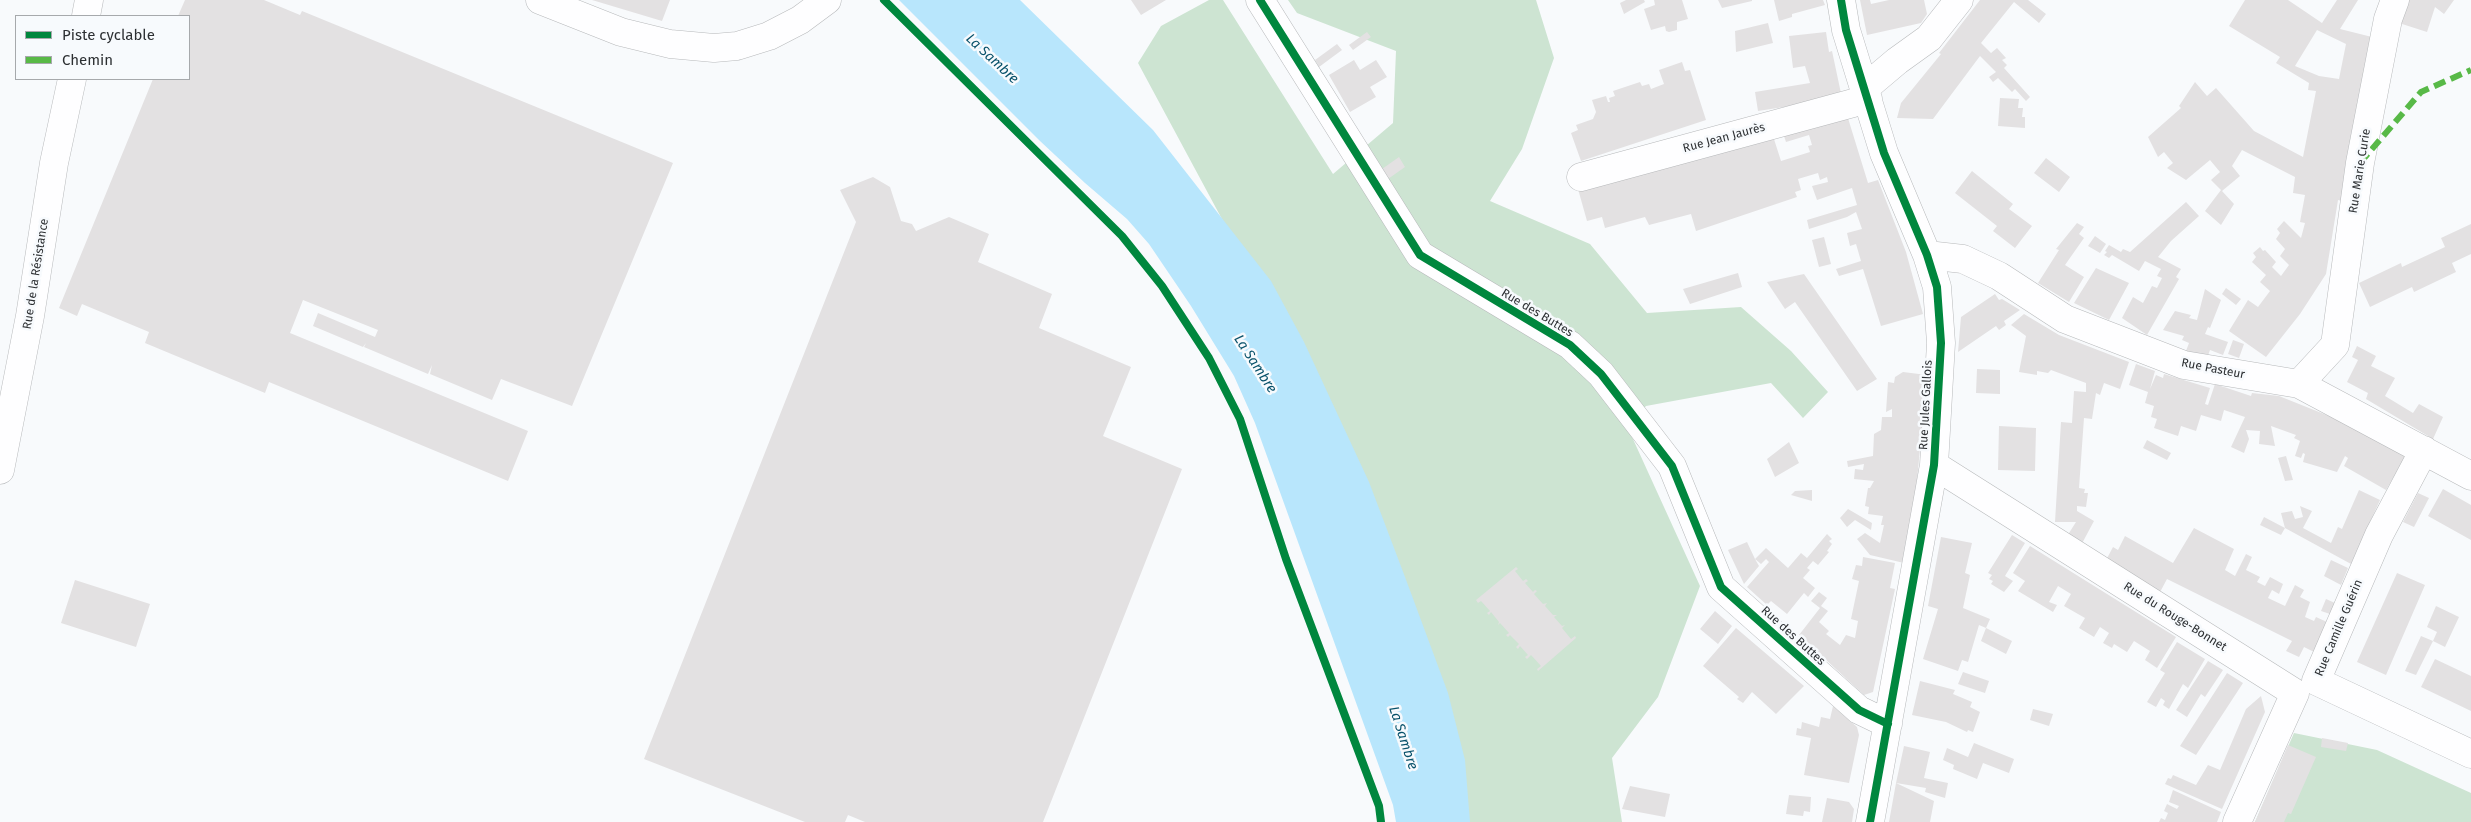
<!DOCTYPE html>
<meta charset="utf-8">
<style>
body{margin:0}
#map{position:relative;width:2471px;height:822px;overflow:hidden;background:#f8fafc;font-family:"Fira Sans",sans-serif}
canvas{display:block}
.legend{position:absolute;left:15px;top:15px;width:175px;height:65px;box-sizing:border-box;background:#f7fafd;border:1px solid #a6a9ac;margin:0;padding:6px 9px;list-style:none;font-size:15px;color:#2c2f32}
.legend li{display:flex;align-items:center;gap:10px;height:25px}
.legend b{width:25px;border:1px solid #a6a9ac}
</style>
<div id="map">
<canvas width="2471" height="822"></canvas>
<ul class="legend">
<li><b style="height:6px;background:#00873e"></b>Piste cyclable</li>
<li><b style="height:6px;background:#58b947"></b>Chemin</li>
</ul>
</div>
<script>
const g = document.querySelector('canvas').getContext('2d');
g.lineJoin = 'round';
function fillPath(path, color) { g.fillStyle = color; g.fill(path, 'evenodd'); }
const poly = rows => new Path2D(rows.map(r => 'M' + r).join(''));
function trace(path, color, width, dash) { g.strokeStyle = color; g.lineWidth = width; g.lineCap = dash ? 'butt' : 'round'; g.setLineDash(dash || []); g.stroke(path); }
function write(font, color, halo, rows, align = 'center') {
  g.font = font + ' "Fira Sans",sans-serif'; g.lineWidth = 5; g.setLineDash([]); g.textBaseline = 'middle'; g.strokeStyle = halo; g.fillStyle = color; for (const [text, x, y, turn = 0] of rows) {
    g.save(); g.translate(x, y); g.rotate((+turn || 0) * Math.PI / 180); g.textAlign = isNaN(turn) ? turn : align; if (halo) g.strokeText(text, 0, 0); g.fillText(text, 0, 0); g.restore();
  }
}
const green = poly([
 [1209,0,1223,0,1333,174,1393,123,1396,51,1297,13,1288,0,1536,0,1554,58,1522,149,1490,201,1590,244,1647,313,1741,307,1791,351,1828,392,1803,418,1771,383,1646,406,1627,426,1700,586,1658,697,1612,758,1622,822,1455,822,1294,353,1138,63,1161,26],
 [2294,733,2377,750,2471,793,2471,822,2255,822]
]);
const water = poly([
 [899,0,1020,0,1153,130,1271,281,1304,342,1369,482,1405,577,1448,693,1465,760,1470,822,1396,822,1393,805,1255,423,1234,376,1191,306,1149,244,1127,219,1085,183,1040,141]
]);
const building = poly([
 [185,0,264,0,300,15,302,11,673,163,572,406,501,379,492,400,430,374,432,365,428,374,364,347,366,343,363,347,313,326,318,313,375,337,378,330,303,300,290,333,528,431,508,481,269,382,265,393,145,343,149,332,82,304,77,316,59,308,153,79,189,79,189,16,178,16],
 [592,0,670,0,662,21],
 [1131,0,1166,0,1141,15],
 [1626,0,1644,0,1645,2,1624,14,1620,3],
 [1654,0,1682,0,1688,19,1677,22,1677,30,1669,32,1666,31,1665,26,1651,30,1644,9,1655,5],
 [1718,0,1752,0,1752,1,1722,8],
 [1774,0,1823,0,1825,5,1792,14,1792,17,1779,21],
 [1860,0,1870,0,1871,4,1889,0,1924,0,1927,14,1921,23,1867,35],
 [1980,0,2028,0,2046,14,2039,23,2014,2,1981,43,1991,53,1997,48,2006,58,2002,60,2007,65,2004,68,2030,97,2026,101,2015,89,2012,92,1998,78,1993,82,1989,77,1996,72,1980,56,1933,119,1897,118,1901,103,1941,54,1939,53],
 [2245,0,2288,0,2322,23,2337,0,2358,0,2340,29,2372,37,2342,201,2338,200,2326,274,2300,314,2266,357,2229,331,2248,300,2258,307,2270,291,2260,282,2266,275,2252,262,2256,257,2253,253,2260,247,2263,251,2265,250,2276,262,2272,267,2281,276,2289,265,2280,256,2285,249,2276,239,2280,233,2277,229,2284,221,2301,238,2305,223,2300,222,2305,195,2293,193,2295,177,2242,150,2232,166,2240,176,2222,191,2234,204,2221,225,2205,211,2221,190,2211,180,2220,172,2210,160,2186,180,2167,168,2173,163,2164,152,2158,157,2148,137,2181,108,2179,106,2195,82,2207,96,2216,88,2254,131,2303,157,2316,91,2308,90,2309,83,2276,63,2280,57,2229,26],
 [2317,30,2346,44,2339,79,2319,76,2295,66],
 [2407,0,2454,0,2444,14,2435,7,2427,32,2399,23],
 [1768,23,1773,43,1736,52,1735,31],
 [1367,32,1371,37,1353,50,1349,45],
 [1826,32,1829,52,1832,51,1842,98,1758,111,1755,92,1810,83,1805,66,1793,68,1789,36],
 [1337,44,1342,50,1319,67,1315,60],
 [1354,60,1360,70,1376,60,1387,77,1370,87,1376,97,1350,112,1329,75],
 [1682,62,1685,71,1690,70,1706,120,1581,161,1571,133,1578,130,1576,125,1593,119,1596,112,1592,100,1606,96,1608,102,1610,102,1609,98,1615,96,1613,91,1640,82,1642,86,1649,84,1651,89,1664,84,1659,70],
 [2000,98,2019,99,2018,108,2023,108,2022,117,2025,117,2025,128,1998,126],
 [1847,115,1868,183,1878,180,1906,252,1923,314,1881,326,1863,269,1839,276,1836,269,1861,261,1856,244,1850,246,1847,233,1862,229,1856,212,1847,217,1809,229,1807,220,1857,205,1852,188,1817,200,1812,186,1828,182,1827,177,1820,180,1818,173,1798,179,1801,190,1795,192,1797,197,1696,231,1691,214,1649,225,1645,217,1605,228,1602,217,1587,221,1578,189,1773,136,1781,161,1810,152,1808,146,1812,145,1809,135,1786,142,1783,133],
 [1399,157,1405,167,1388,179,1382,169],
 [2046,158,2070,177,2059,192,2034,173],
 [1972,171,2013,204,2009,209,2032,226,2015,248,1993,231,1997,226,1955,193],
 [873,177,890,187,901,221,912,224,916,231,949,217,989,234,978,262,1052,294,1039,328,1131,367,1103,436,1182,469,1043,822,865,822,848,815,845,822,805,822,644,759,856,222,840,190],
 [2186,202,2199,216,2171,241,2158,257,2181,269,2176,277,2179,279,2147,335,2122,318,2133,297,2143,303,2152,286,2157,288,2162,278,2157,276,2161,269,2145,261,2139,271,2112,255,2109,258,2104,255,2107,252,2105,251,2109,245,2121,252,2123,249,2130,252],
 [2077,223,2084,227,2079,234,2084,238,2065,265,2084,277,2069,302,2038,283,2059,250,2056,249],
 [2471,224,2471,254,2452,263,2456,272,2414,292,2412,287,2370,307,2359,283,2401,263,2402,267,2445,247,2441,238],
 [2095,236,2106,244,2100,253,2088,246],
 [1824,237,1831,264,1819,267,1812,240],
 [2096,268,2129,283,2109,320,2074,303],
 [1738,273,1742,287,1690,304,1683,289],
 [1804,274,1877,379,1857,391,1795,302,1785,309,1767,282],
 [2226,288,2241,299,2236,305,2222,294],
 [2205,289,2221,300,2210,328,2208,327,2205,334,2228,342,2223,355,2210,350,2207,358,2186,351,2189,343,2182,340,2184,336,2163,330,2175,311,2191,315,2189,318,2197,320],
 [1995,294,1999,300,2002,299,2020,310,2004,321,2006,325,1999,330,1996,326,1958,352,1961,317],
 [2024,314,2059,335,2129,362,2120,389,2104,383,2100,395,2096,393,2092,419,2084,418,2079,488,2085,489,2084,493,2088,493,2086,507,2077,506,2077,511,2094,521,2079,549,2064,541,2076,522,2055,522,2061,422,2072,423,2074,391,2086,392,2086,383,2051,370,2048,373,2037,371,2037,375,2019,372,2026,336,2011,325],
 [2233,340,2244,344,2239,358,2228,354],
 [2357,346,2376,356,2371,366,2395,378,2385,396,2413,413,2419,404,2443,417,2433,439,2366,399,2368,393,2347,382,2358,360,2352,357],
 [2136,364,2155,371,2150,389,2156,375,2163,378,2164,374,2210,388,2205,404,2208,405,2215,384,2251,396,2252,393,2279,396,2349,424,2407,454,2386,490,2344,466,2348,458,2345,456,2337,472,2303,462,2305,454,2303,453,2301,458,2295,456,2300,441,2294,438,2296,435,2271,426,2275,446,2259,444,2260,431,2246,430,2249,439,2244,453,2231,447,2245,417,2224,410,2221,421,2201,415,2196,431,2181,426,2178,436,2154,428,2157,419,2151,417,2154,406,2145,403,2148,392,2129,385],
 [1977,369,2000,370,2000,394,1976,393],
 [1903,372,1927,375,1916,491,1904,563,1870,555,1857,539,1865,533,1880,543,1884,525,1881,525,1883,516,1868,514,1869,507,1865,506,1868,488,1870,488,1874,481,1854,479,1855,469,1863,470,1864,464,1848,467,1847,461,1873,456,1874,434,1881,430,1882,417,1892,417,1892,409,1886,412,1888,382,1894,383,1895,377],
 [1999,426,2036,428,2035,471,1998,470],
 [2147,440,2171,453,2167,460,2143,448],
 [1789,442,1799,463,1775,477,1767,459],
 [2286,456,2293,480,2285,481,2278,458],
 [2443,489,2471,505,2471,540,2428,516],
 [1812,490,1812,501,1791,495,1795,491],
 [2359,490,2380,500,2351,564,2285,528,2281,513,2292,511,2295,519,2303,517,2300,506,2312,511,2303,528,2331,543,2338,527,2342,529],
 [2418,493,2429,498,2414,527,2403,522],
 [1848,509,1872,523,1871,530,1855,520,1847,527,1840,518],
 [2264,517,2285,528,2281,535,2260,525],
 [2194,528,2234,549,2225,570,2235,576,2246,554,2252,557,2246,570,2260,577,2257,582,2265,586,2270,577,2283,584,2279,594,2272,590,2268,598,2285,606,2295,585,2304,590,2300,597,2310,602,2305,617,2314,621,2316,617,2327,622,2314,652,2304,647,2299,657,2286,651,2292,641,2167,579,2159,594,2104,564,2113,547,2118,550,2125,536,2173,563],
 [1827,534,1832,539,1829,541,1832,544,1827,551,1829,552,1818,565,1813,561,1807,568,1810,570,1803,578,1815,588,1808,597,1804,593,1787,614,1771,601,1767,605,1747,587,1769,562,1766,559,1761,564,1755,559,1759,566,1744,584,1728,550,1747,542,1755,559,1766,548,1788,568,1801,553,1807,558],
 [2012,535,2025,543,2005,576,2013,581,2004,592,1991,584,1993,581,1989,579,1992,575,1988,573],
 [1941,537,1972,543,1965,573,1970,575,1963,608,1990,619,1986,628,1979,625,1968,662,1962,660,1958,671,1923,659,1938,609,1928,606],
 [2030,546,2176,637,2157,668,2145,660,2150,651,2134,641,2127,652,2114,644,2112,648,2103,643,2109,633,2100,627,2094,637,2079,628,2085,618,2064,606,2071,594,2058,586,2049,602,2057,605,2053,612,2018,591,2025,581,2013,573],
 [1863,557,1895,563,1890,588,1895,589,1873,692,1864,695,1799,635,1820,608,1811,601,1819,592,1827,598,1821,606,1828,611,1819,622,1829,631,1826,634,1840,645,1846,635,1855,638,1858,621,1851,619,1859,581,1852,579,1856,565,1862,566],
 [2331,560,2348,568,2341,585,2324,576],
 [1516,567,1518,569,1515,571,1523,581,1526,579,1528,581,1525,583,1533,592,1535,590,1537,591,1534,594,1543,604,1547,603,1545,606,1553,615,1557,615,1554,617,1562,626,1565,625,1562,628,1571,639,1575,636,1576,638,1538,671,1537,669,1541,666,1531,655,1527,659,1525,657,1528,655,1520,646,1518,649,1516,647,1519,644,1510,635,1508,637,1506,635,1509,633,1500,623,1498,625,1499,622,1491,612,1489,615,1487,613,1490,611,1481,601,1478,603,1476,600],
 [2397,573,2425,585,2386,675,2357,662],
 [75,580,150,604,136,647,61,623],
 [2326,599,2335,603,2330,614,2321,611],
 [2436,606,2459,617,2445,647,2433,641,2437,632,2427,627],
 [1715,611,1732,626,1718,644,1700,629],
 [1736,628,1804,686,1776,714,1752,692,1743,703,1737,699,1739,697,1703,666],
 [1986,628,2012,641,2006,654,1981,641],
 [2421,636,2433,641,2416,675,2405,671],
 [2177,642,2205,659,2188,688,2183,684,2169,709,2163,705,2165,701,2161,698,2156,707,2147,702,2165,673,2160,670],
 [2435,659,2471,676,2471,711,2421,687],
 [2208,661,2223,670,2205,697,2201,694,2187,717,2176,710],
 [1963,672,1989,681,1985,693,1958,684],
 [2227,673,2243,683,2196,755,2180,746],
 [1920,681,1955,690,1953,694,1972,702,1970,707,1980,712,1973,732,1968,730,1967,732,1946,722,1912,715],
 [2261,696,2265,712,2222,809,2165,784,2168,778,2171,779,2173,775,2196,785,2208,765,2220,770,2246,709],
 [1833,706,1857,727,1859,735,1849,783,1804,775,1811,738,1796,735,1797,728,1801,729,1802,722,1819,727,1821,717,1830,719],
 [2033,709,2053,714,2049,726,2030,720],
 [2322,738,2348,743,2346,751,2321,747],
 [1974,743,2014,759,2009,773,1983,763,1977,779,1953,769,1954,765,1943,760,1947,748,1968,757],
 [2288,745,2316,757,2291,814,2288,813,2284,822,2255,822],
 [1904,746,1930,752,1924,778,1948,783,1945,798,1925,792,1926,788,1896,783],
 [1896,783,1934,801,1930,822,1889,822],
 [1630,786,1670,794,1665,817,1622,809],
 [2173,790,2221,812,2217,822,2159,822,2161,818,2165,820,2168,813,2164,811,2167,804,2177,809,2179,806,2169,802],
 [1789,795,1811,797,1810,812,1804,811,1803,816,1786,814],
 [1827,798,1849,802,1854,809,1852,822,1822,822]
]);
const minor = poly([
 [540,0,621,32,670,44,714,48,737,46,769,36,800,20,827,0],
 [1260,0,1420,255,1570,345,1601,374,1672,466,1721,587,1859,710,1888,724],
 [1841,0,1846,30,1884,153,1927,255,1937,287,1941,343,1934,465,1870,822],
 [86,16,89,0],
 [1865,88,1897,61,1929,38,1959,0],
 [1581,177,1868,99],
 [1927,255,1963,259,1999,276,2065,319,2184,365,2299,384,2471,476],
 [2299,384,2335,345,2360,163,2388,19,2395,0],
 [1934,465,2295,693],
 [0,470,30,316,54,163,72,79],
 [2316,681,2379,535,2424,450],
 [2316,681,2471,754],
 [2237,822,2295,693]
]);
const quiet = poly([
 [2360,163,2421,92,2471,70]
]);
const cycleway = poly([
 [884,0,1122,236,1162,286,1209,358,1240,419,1286,559,1379,806,1381,822],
 [1260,0,1420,255,1570,345,1601,374,1672,466,1721,587,1859,710,1888,724],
 [1841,0,1846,30,1884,153,1927,255,1937,287,1941,343,1934,465,1870,822]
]);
const streetNames = [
 ["Rue Jean Jaurès",1724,138,-15],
 ["Rue Marie Curie",2360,171,-81],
 ["Rue de la Résistance",36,274,-81],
 ["Rue des Buttes",1537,313,31],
 ["Rue Pasteur",2213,369,11],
 ["Rue Jules Gallois",1926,405,-87],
 ["Rue du Rouge-Bonnet",2175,617,32],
 ["Rue Camille Guérin",2339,628,-67],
 ["Rue des Buttes",1793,636,42]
];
const waterNames = [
 ["La Sambre",992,59,43],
 ["La Sambre",1255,364,57],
 ["La Sambre",1403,738,72]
];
fillPath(green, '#cde4d2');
fillPath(water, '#b8e6fc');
fillPath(building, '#e3e1e2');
trace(minor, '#b7b9bb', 29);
trace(minor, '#fefeff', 28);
trace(quiet, '#58b947', 6, [12, 6]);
trace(cycleway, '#00873e', 8);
write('12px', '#2c2f32', '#f7fafd', streetNames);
write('italic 14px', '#07516a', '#f7fafd', waterNames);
</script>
